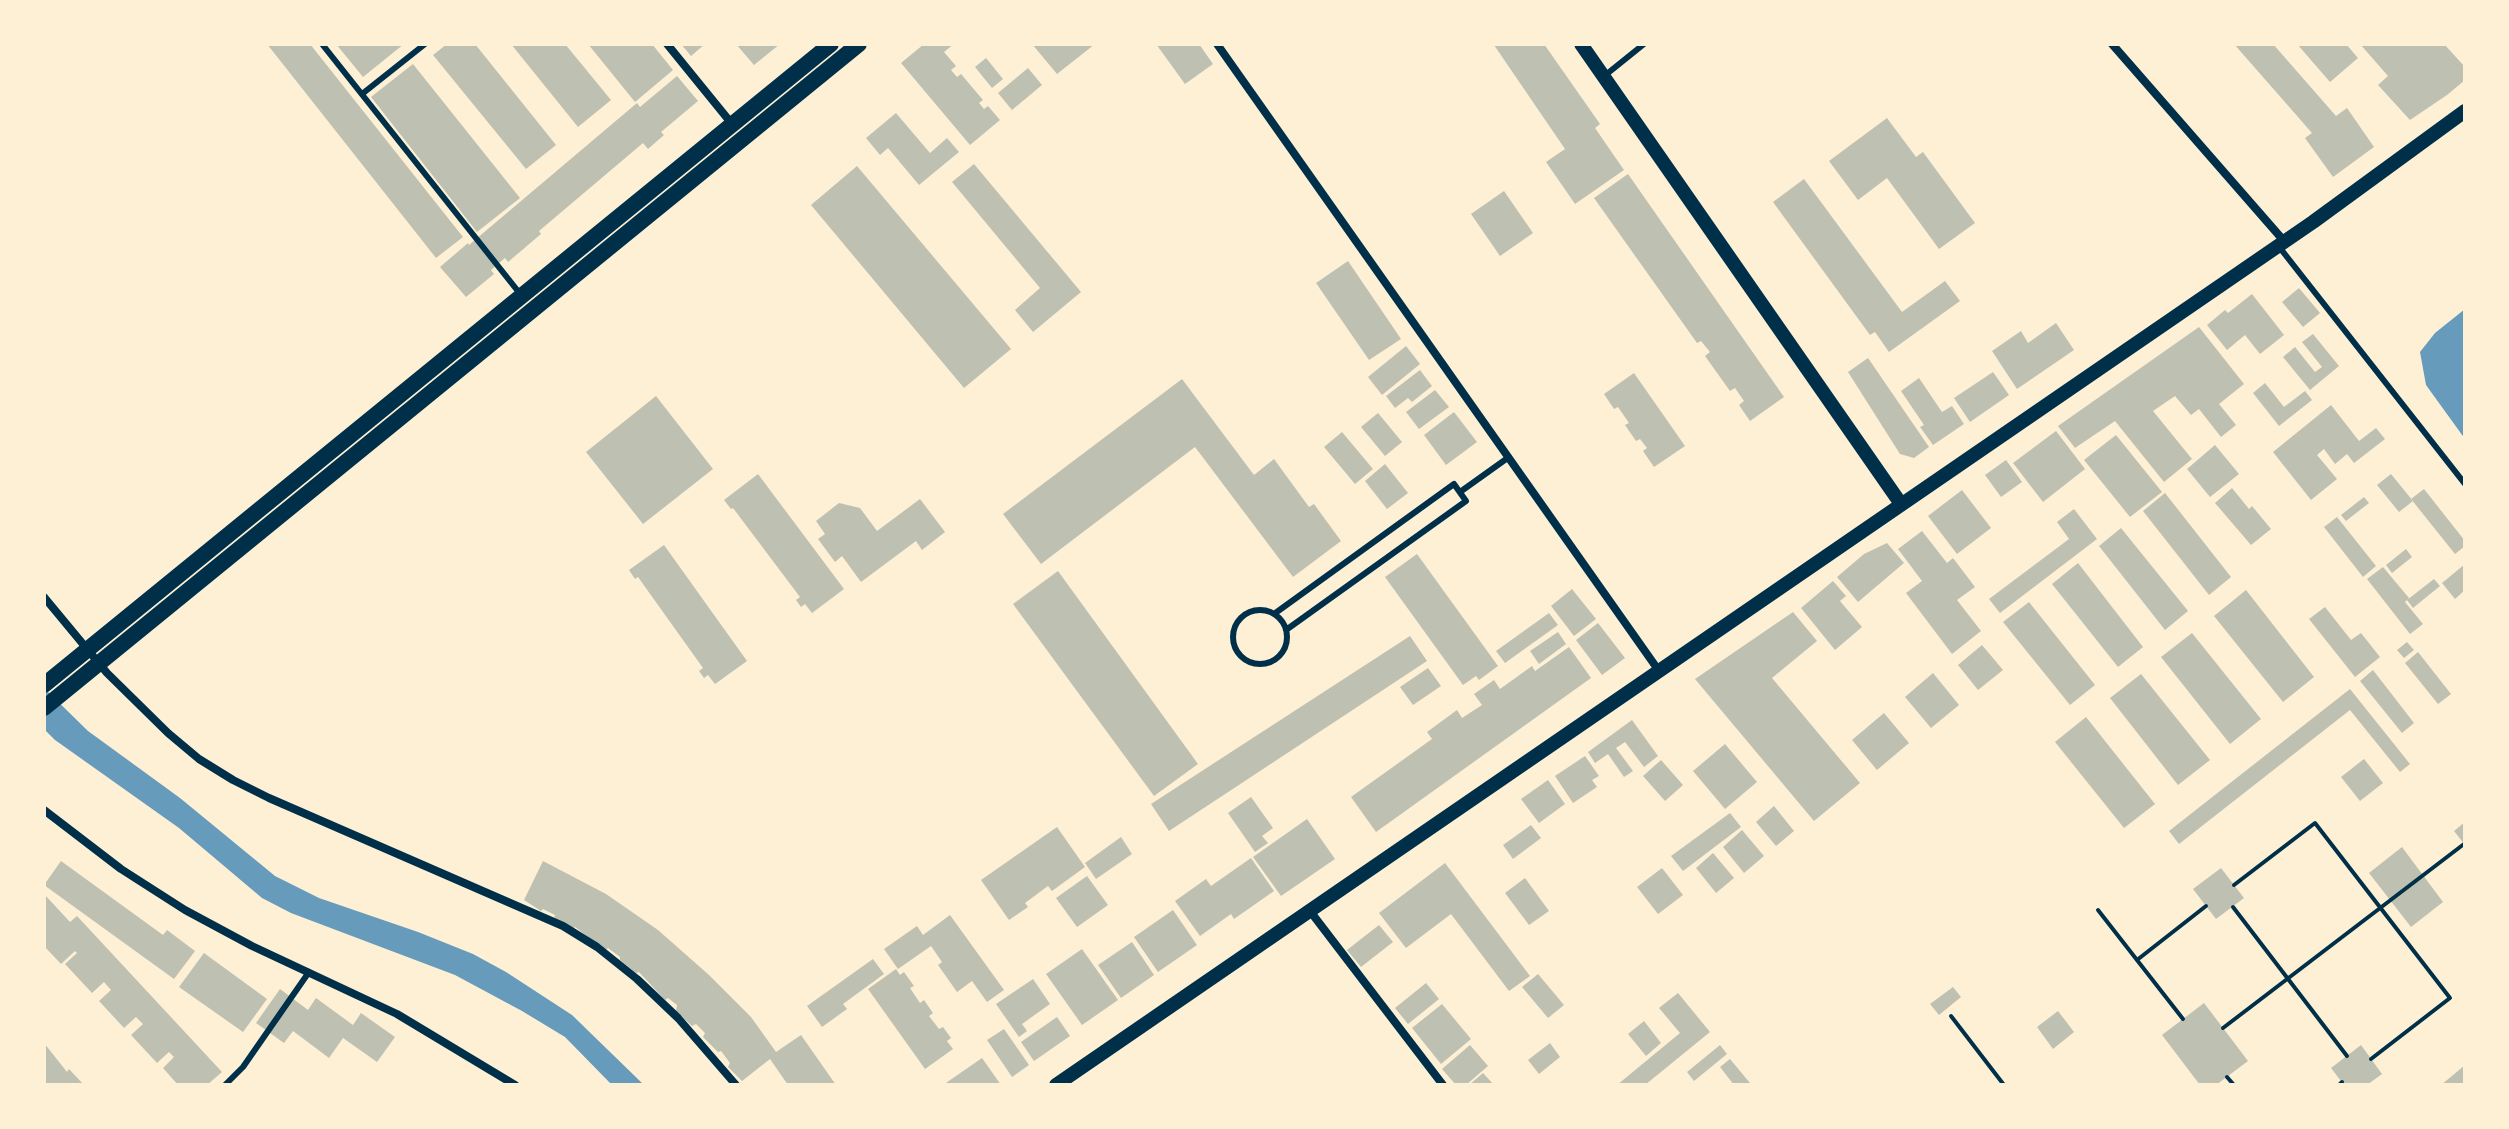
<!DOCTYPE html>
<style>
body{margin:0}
#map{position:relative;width:2509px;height:1129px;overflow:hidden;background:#fdf0d5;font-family:Arial,sans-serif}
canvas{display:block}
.frame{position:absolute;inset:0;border:46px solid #fdf0d5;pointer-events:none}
</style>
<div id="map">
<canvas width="2509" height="1129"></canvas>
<div class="frame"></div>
</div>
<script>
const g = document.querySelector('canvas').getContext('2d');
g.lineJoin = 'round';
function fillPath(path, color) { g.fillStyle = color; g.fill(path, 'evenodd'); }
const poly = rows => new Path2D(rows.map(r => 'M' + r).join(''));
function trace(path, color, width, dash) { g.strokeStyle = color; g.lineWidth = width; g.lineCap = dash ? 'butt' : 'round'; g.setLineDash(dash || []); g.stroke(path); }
const water = poly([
 [2465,309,2465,439,2426,385,2420,352,2435,333],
 [44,688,88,731,180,798,275,876,319,898,418,932,473,954,506,972,572,1015,644,1085,612,1085,565,1037,522,1011,455,975,291,913,262,898,179,828,55,740,44,729]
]);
const building = poly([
 [267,44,310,44,463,237,436,258],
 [336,44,404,44,363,77],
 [447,44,475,44,556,145,526,169,433,55],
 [511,44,565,44,611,100,578,127],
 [588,44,652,44,673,70,635,102],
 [681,44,705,44,691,56],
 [736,44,780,44,754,65],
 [924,44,954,44,944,52,956,66,951,70,957,77,961,74,983,100,979,103,984,109,988,106,1000,120,970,145,901,63],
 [1032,44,1095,44,1057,74],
 [1156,44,1199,44,1213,64,1185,84],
 [1495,44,1544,44,1600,124,1595,128,1624,170,1575,204,1546,162,1565,149,1494,45],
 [2234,44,2273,44,2336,116,2347,108,2374,147,2333,177,2305,138,2312,133],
 [2297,44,2346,44,2358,58,2330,82],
 [2360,44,2444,44,2465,67,2465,80,2447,95,2410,120,2378,85,2388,76],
 [986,58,1003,79,992,88,975,67],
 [413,64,520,198,477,232,371,97],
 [1028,68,1042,85,1012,110,998,93],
 [677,76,698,101,661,132,664,135,648,149,643,143,539,231,541,234,508,262,505,258,491,270,494,274,466,297,440,267,468,243,469,245,637,103,640,107],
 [896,113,930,153,947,138,959,152,919,185,888,148,880,155,866,138],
 [1887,118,1916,157,1923,152,1975,223,1939,249,1887,178,1858,200,1829,161],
 [974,164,1081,292,1033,332,1015,310,1040,288,952,182],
 [857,166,1011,349,964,388,811,205],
 [1628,174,1784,397,1750,421,1739,405,1744,401,1735,388,1730,391,1705,356,1710,352,1701,341,1697,343,1594,198],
 [1804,179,1902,312,1945,281,1960,301,1889,352,1875,332,1870,335,1773,202],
 [1504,191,1533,233,1500,256,1471,214],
 [1348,261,1401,339,1369,360,1316,283],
 [2299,288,2320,313,2303,327,2282,302],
 [2252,294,2284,335,2260,354,2245,335,2227,350,2207,325,2225,310,2228,313],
 [2056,323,2074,350,2017,389,1992,351,2021,331,2028,343],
 [2199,327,2244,384,2219,404,2236,425,2221,437,2199,409,2191,415,2175,396,2153,411,2192,459,2164,482,2115,421,2075,448,2058,426],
 [2313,334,2339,366,2310,390,2283,357,2295,347,2315,372,2322,367,2302,342],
 [1406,346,1420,364,1382,395,1368,377],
 [1868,358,1929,447,1914,458,1900,454,1848,372],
 [1420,370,1432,386,1412,402,1408,398,1395,408,1386,396],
 [1993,372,2009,395,1970,422,1954,398],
 [1634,373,1685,446,1654,467,1643,451,1647,448,1640,439,1636,441,1625,425,1629,423,1618,407,1614,409,1604,394],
 [1919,378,1942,412,1952,406,1964,424,1933,445,1920,427,1924,425,1901,391],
 [1182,379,1254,475,1274,459,1309,507,1314,504,1341,541,1293,577,1195,447,1041,564,1003,514],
 [2265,383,2284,407,2305,391,2312,400,2279,426,2253,393],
 [1435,390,1449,407,1419,429,1406,412],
 [656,396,713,469,643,524,586,452],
 [2331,405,2359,441,2376,428,2385,439,2354,463,2347,454,2335,464,2324,449,2317,455,2337,479,2311,500,2273,452],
 [1454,412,1477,442,1446,465,1424,435],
 [1378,413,1402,442,1385,456,1361,427],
 [2056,431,2085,469,2043,502,2013,463],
 [1342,432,1373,469,1355,484,1324,447],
 [2116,435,2162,492,2130,517,2084,460],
 [2215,445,2239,474,2210,497,2187,469],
 [2006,460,2022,482,2001,497,1985,475],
 [1385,464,1408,493,1387,509,1365,481],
 [758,474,844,589,812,613,805,604,801,607,796,600,800,597,733,508,731,509,724,500],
 [2391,474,2413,501,2399,512,2377,485],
 [2232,488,2249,509,2252,506,2271,529,2251,545,2215,503],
 [2424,489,2465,541,2465,546,2455,554,2411,499],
 [1962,490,1991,528,1957,554,1928,516],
 [2165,493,2231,577,2209,595,2143,511],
 [2364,497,2369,503,2346,521,2341,515],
 [920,499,945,532,922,550,916,541,861,582,842,556,835,562,818,539,825,534,816,521,839,503,860,508,877,531],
 [2074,509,2097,539,2000,613,1989,599,2069,539,2057,522],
 [2337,517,2376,566,2363,577,2324,527],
 [2121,528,2188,611,2165,630,2099,546],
 [1922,531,1947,563,1953,558,1975,587,1957,600,1981,631,1952,654,1906,593,1922,581,1898,549],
 [1887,543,1904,563,1858,602,1837,577,1864,554],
 [664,545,747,661,715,684,708,675,704,678,699,671,703,668,638,577,635,579,629,570],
 [2406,549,2412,557,2392,573,2386,565],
 [1417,554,1498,666,1479,680,1476,676,1463,685,1385,577],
 [2078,563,2143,647,2118,667,2052,584],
 [2465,564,2465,590,2455,599,2442,583],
 [2383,567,2409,598,2405,602,2423,624,2410,634,2367,579],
 [1058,571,1198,764,1154,796,1013,604],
 [2434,579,2440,586,2413,608,2407,600],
 [1833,581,1846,596,1840,601,1862,627,1835,650,1801,608],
 [1572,589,1596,619,1574,636,1551,606],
 [2246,590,2314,677,2283,702,2214,616],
 [2029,602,2095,685,2070,705,2003,622],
 [2325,607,2351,640,2361,633,2380,657,2355,677,2309,619],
 [1793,612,1817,641,1772,678,1860,783,1814,821,1695,679],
 [1549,613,1558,625,1505,663,1496,651],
 [1598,623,1625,658,1602,675,1576,640],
 [1558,632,1566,644,1539,664,1530,651],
 [2192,633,2261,719,2230,744,2161,657],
 [1410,636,1427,661,1169,831,1151,804],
 [2407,642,2414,650,2404,658,2397,650],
 [1982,645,2003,670,1978,690,1958,665],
 [1569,647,1591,678,1376,832,1351,797,1432,739,1427,732,1457,710,1462,718,1482,705,1474,694,1494,680,1500,689,1532,666,1535,671],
 [2418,652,2451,694,2438,704,2405,663],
 [1428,668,1441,686,1413,705,1400,687],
 [2373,670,2414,723,2402,733,2360,681],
 [1933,673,1959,705,1931,728,1905,697],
 [2141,674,2210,760,2178,785,2110,698],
 [2350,689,2410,764,2400,772,2350,710,2179,844,2169,831],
 [1884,713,1909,743,1877,770,1852,740],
 [2086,717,2155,804,2124,828,2055,742],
 [1632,720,1658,756,1644,767,1625,742,1616,748,1633,771,1624,777,1608,754,1595,763,1588,752],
 [1725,744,1757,782,1725,809,1693,771],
 [1585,756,1599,776,1592,780,1597,787,1573,803,1555,776],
 [2364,759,2383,783,2360,801,2341,777],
 [1661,760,1683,785,1665,801,1643,776],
 [1548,780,1565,804,1539,823,1521,799],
 [1251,797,1273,828,1262,836,1268,843,1255,852,1228,813],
 [1774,806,1794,831,1776,846,1756,822],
 [1730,813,1741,827,1683,871,1671,856],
 [1307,819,1335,859,1281,896,1253,857],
 [2465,822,2465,845,2454,831],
 [1531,825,1541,838,1513,859,1503,845],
 [1057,827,1085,867,1052,891,1048,886,1025,903,1028,907,1009,920,981,880],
 [1742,830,1764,856,1744,873,1723,847],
 [1121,837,1132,854,1096,879,1085,863],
 [2402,847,2443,902,2411,927,2369,873],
 [1713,853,1734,878,1716,893,1696,868],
 [1251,858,1274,891,1234,919,1231,914,1200,936,1175,901,1206,879,1211,886],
 [61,861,163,935,167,930,195,951,174,979,44,885],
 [543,861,606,894,658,930,709,975,751,1017,776,1052,801,1035,836,1085,788,1085,770,1059,742,1081,728,1067,730,1063,721,1051,718,1052,703,1037,705,1033,696,1024,692,1026,676,1011,677,1005,668,998,665,1000,639,972,636,973,620,960,620,957,608,948,605,950,575,927,572,929,554,919,555,915,543,909,541,911,524,900],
 [1445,863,1530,976,1509,991,1451,914,1406,948,1379,913],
 [1662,868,1683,895,1658,914,1637,887],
 [2221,868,2244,898,2216,919,2193,889],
 [1087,876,1108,905,1077,927,1056,898],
 [1525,878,1549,911,1529,925,1505,893],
 [44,894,70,922,77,916,222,1072,207,1085,178,1085,163,1068,174,1057,169,1052,157,1063,131,1035,143,1024,136,1017,124,1028,99,1001,111,990,104,982,92,993,65,964,77,953,75,951,61,964,44,946],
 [1173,910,1197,945,1158,972,1134,937],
 [950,915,1004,990,987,1002,972,981,957,992,938,965,942,962,931,946,898,969,884,949,917,926,923,935],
 [1379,925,1393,942,1361,967,1347,950],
 [1132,942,1154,975,1121,998,1098,965],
 [1082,949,1118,1000,1082,1025,1046,974],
 [204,953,267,999,243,1032,179,987],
 [873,959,884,974,843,1004,847,1009,822,1027,807,1006],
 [896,969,900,975,904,972,914,986,910,988,920,1003,924,1000,933,1013,929,1016,939,1029,943,1027,951,1038,947,1041,953,1049,925,1069,868,989],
 [1538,974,1564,1005,1548,1018,1522,987],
 [1033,979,1050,1004,1022,1024,1027,1031,1019,1037,996,1004],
 [1426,983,1439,999,1408,1024,1395,1008],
 [1953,987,1961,997,1939,1015,1930,1004],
 [280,989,308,1010,316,998,353,1025,361,1013,395,1037,377,1062,343,1038,329,1058,293,1031,284,1043,256,1023],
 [1678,993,1710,1032,1645,1085,1617,1085,1680,1033,1659,1008],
 [2204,1003,2248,1061,2216,1085,2200,1085,2162,1035],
 [1442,1004,1471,1039,1441,1064,1412,1028],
 [2058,1011,2074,1032,2053,1049,2037,1027],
 [1057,1017,1070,1036,1034,1061,1021,1042],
 [1644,1021,1661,1043,1646,1056,1628,1034],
 [1004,1029,1029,1065,1012,1077,987,1040],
 [44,1043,67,1072,69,1069,84,1085,44,1085],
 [1550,1043,1560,1057,1539,1074,1528,1060],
 [1470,1045,1488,1066,1466,1085,1456,1085,1442,1069],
 [1720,1045,1727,1054,1694,1081,1687,1072],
 [2361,1045,2382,1074,2367,1085,2344,1085,2331,1068],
 [982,1058,1001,1085,943,1085],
 [1730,1059,1750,1083,1747,1085,1734,1085,1720,1067],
 [2465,1065,2465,1083,2462,1085,2441,1085],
 [1483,1073,1494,1085,1469,1085]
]);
const path = poly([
 [2234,885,2315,823,2450,998,2371,1059],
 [2233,907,2347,1056],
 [2098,910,2183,1019],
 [2137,960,2206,906],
 [1951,1016,2004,1085],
 [2223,1028,2464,844],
 [2227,1077,2234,1085],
 [2339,1085,2342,1082]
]);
const service = poly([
 [322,44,521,295],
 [1603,77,1644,44],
 [362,94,425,44],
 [2280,248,2465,484],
 [1460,492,1509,457],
 '1233 637a27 27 0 1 1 54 0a27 27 0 1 1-54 0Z',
 [1274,614,1454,484,1466,501,1286,630],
 [225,1085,243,1067,309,972]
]);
const minor = poly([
 [667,44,732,124],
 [1217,44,1659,671],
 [2112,44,2284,241],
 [44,597,107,673,168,733,199,759,233,780,269,798,563,926,597,947,637,979,678,1018,736,1085],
 [44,810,121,869,185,910,252,946,397,1014,515,1085],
 [1310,911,1443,1085]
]);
const tertiary = poly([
 [1581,44,1901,504],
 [1056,1085,2313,222,2465,111]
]);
const secondary = poly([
 [44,685,831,44],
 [44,708,859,44]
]);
fillPath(water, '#669bbc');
fillPath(building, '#bec0b2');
trace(path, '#003049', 4);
trace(service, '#003049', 6);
trace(minor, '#003049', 8);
trace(tertiary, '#003049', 14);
trace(secondary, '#003049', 16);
</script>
